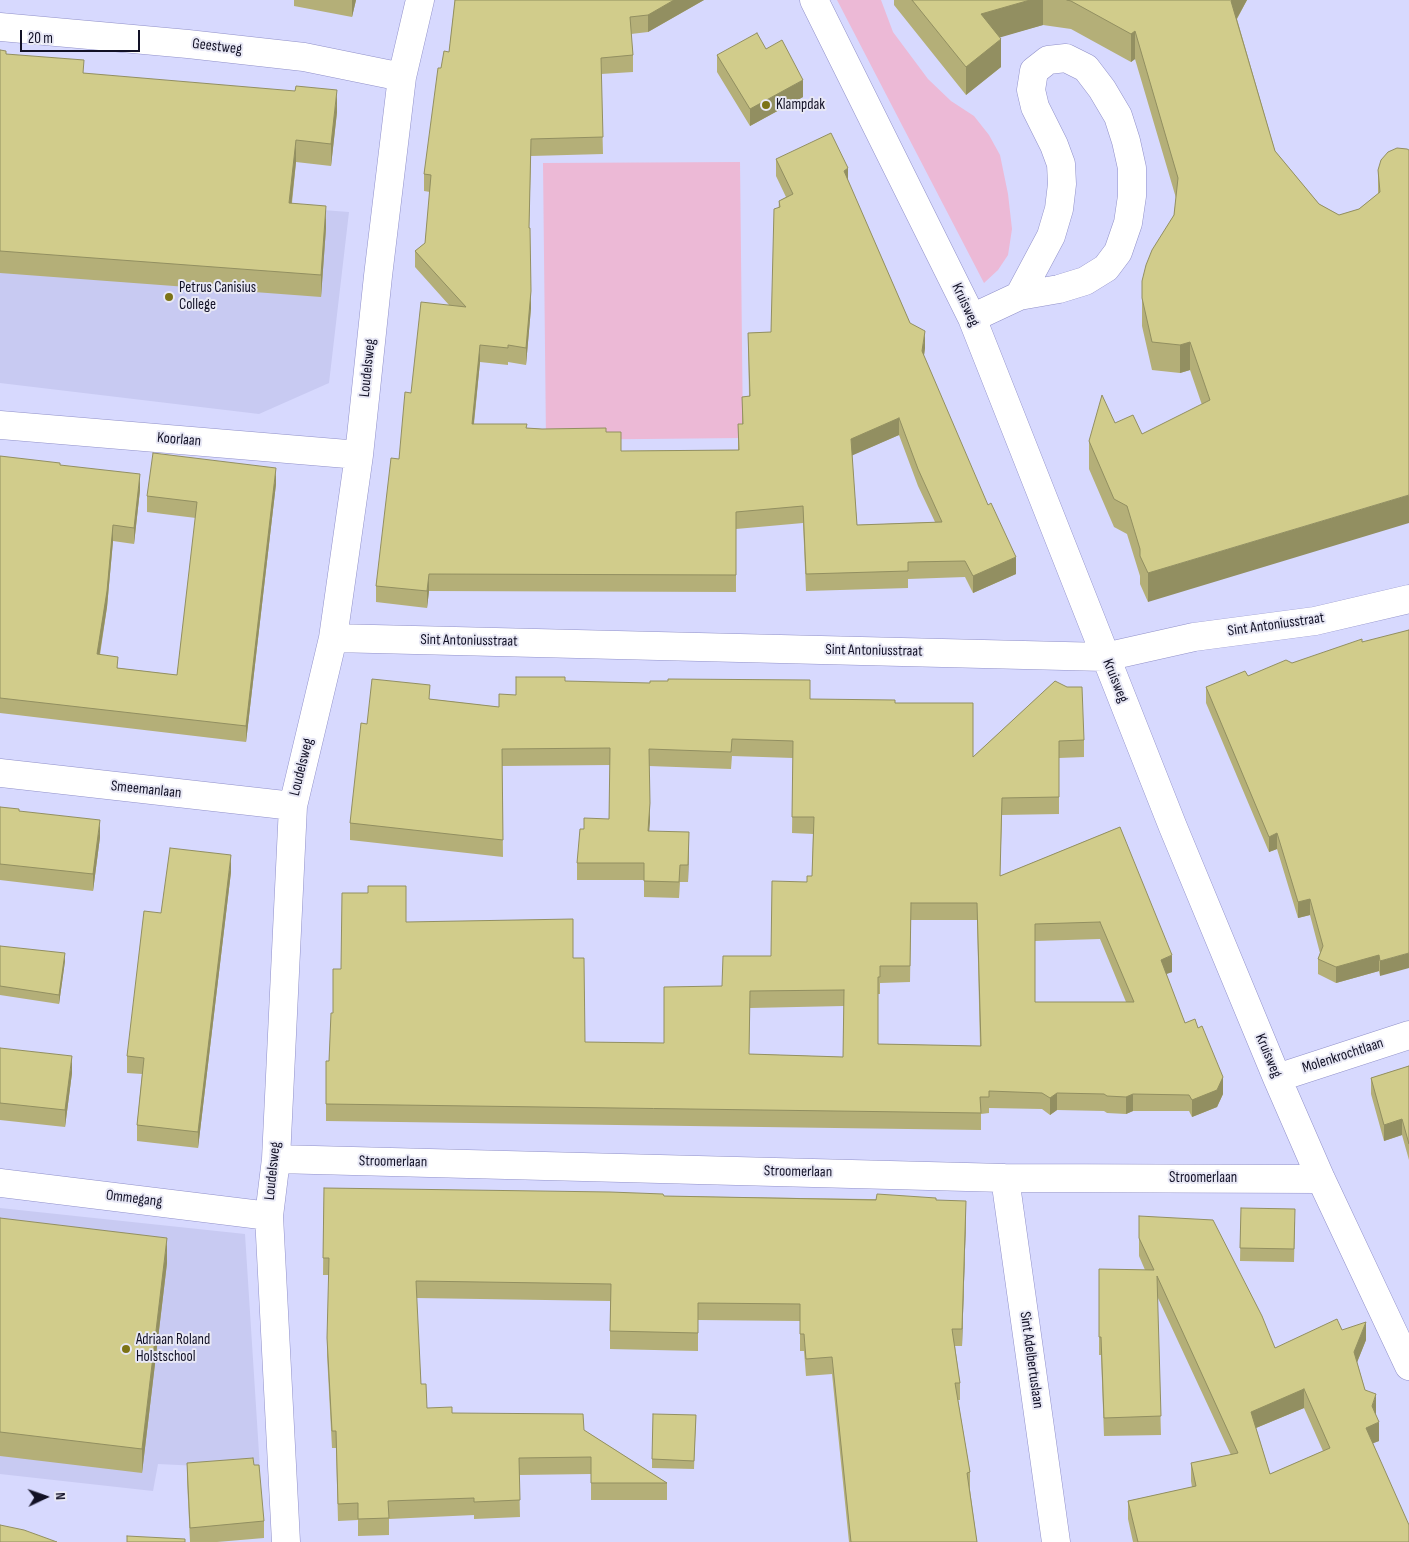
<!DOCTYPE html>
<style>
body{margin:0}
#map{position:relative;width:1409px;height:1542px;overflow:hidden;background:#d7d9fe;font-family:"Sofia Sans Condensed",sans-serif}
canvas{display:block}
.north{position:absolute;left:20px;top:1472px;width:50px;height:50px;-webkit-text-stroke:4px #e8e8f5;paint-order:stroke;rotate:87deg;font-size:14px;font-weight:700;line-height:20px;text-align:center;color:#121126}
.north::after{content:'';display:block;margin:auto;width:18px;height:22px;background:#121126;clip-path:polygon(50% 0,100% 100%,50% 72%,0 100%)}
.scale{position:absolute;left:20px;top:30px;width:120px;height:22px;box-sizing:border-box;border:2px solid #121126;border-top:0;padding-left:6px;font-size:15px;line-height:18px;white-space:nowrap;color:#121126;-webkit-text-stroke:4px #e8e8f5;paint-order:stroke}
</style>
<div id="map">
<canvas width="1409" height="1542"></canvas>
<div class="north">N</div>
<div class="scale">20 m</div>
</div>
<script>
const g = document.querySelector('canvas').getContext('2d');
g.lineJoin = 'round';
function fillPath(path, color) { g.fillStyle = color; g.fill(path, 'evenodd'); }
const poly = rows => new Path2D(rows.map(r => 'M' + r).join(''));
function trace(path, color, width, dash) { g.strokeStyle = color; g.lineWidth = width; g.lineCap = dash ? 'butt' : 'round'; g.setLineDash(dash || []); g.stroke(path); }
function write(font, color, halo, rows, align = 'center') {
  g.font = font + ' "Sofia Sans Condensed",sans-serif'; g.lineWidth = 4; g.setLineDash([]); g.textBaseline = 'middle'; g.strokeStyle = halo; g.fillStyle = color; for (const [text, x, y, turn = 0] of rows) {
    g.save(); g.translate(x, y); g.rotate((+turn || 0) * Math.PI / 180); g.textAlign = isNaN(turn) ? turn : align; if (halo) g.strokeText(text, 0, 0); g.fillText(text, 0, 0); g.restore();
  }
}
const built = poly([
 [0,186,349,212,329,383,259,414,0,383],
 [0,1208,245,1234,260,1469,158,1464,153,1491,0,1474]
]);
const green = poly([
 [837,0,881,0,893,32,928,79,951,101,974,116,989,135,1000,155,1008,194,1012,229,1008,255,998,270,984,283],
 [740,162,743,438,546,440,543,163]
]);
const minor = poly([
 [814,0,972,318,1173,827,1277,1078,1321,1179,1409,1366],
 [0,27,188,44,304,57,402,77],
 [972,318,1019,296,1051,236,1059,209,1062,184,1061,164,1054,145,1035,107,1031,90,1034,71,1048,60,1066,58,1086,68,1102,89,1118,116,1126,141,1132,168,1132,196,1128,223,1118,252,1106,268,1085,281,1059,289,1019,296],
 [0,425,359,455],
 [333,638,1105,657,1194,637,1315,621,1409,599],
 [0,773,293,806],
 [1277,1078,1409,1035],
 [276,1159,1005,1178,1321,1179],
 [1005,1178,1056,1542],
 [0,1183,269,1216],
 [286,1542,269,1216,276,1159,293,806,333,638,359,455,378,276,402,77,420,0]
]);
const wall = poly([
 [294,0,356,0,352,17,294,6],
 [455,0,704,0,648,32,631,34,633,55,633,72,601,74,603,154,531,156,529,228,531,308,526,365,508,362,508,365,480,362,474,424,542,429,606,432,621,451,738,450,738,424,742,424,742,397,749,396,748,333,771,332,779,201,786,197,776,176,776,159,848,181,910,323,925,348,924,356,1016,574,973,593,965,577,908,579,908,588,806,591,803,523,736,529,736,592,429,591,427,608,376,602,376,586,411,393,449,305,415,267,415,251,425,243,430,192,424,191,424,174,441,68,449,52],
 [899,435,918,486,935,522,857,525,852,455],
 [894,0,1247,0,1237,19,1275,151,1319,204,1339,215,1359,209,1378,194,1378,170,1407,149,1148,602,1140,584,1140,576,1127,534,1114,527,1089,469,1089,441,1115,423,1142,434,1202,405,1190,370,1180,373,1152,370,1142,326,1142,281,1174,215,1176,198,1135,59,1131,62,1071,29,1043,25,999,37,1001,67,966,95,894,5],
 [766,49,803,97,750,126,717,72,717,55],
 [0,50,6,54,84,73,337,112,331,166,296,162,292,203,326,228,321,297,0,273],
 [0,456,60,465,140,490,134,544,113,541,107,607,100,655,118,668,177,675,196,518,147,512,147,496,276,484,246,742,0,713],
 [1409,630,1380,976,1379,971,1336,983,1318,974,1318,959,1320,953,1310,915,1298,918,1277,849,1269,852,1206,703,1206,687,1248,676,1292,663],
 [565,681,810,699,895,703,973,757,1055,681,1084,740,1084,757,1059,758,1059,814,1002,815,1000,876,1120,827,1172,972,1166,974,1185,1023,1223,1094,1217,1107,1192,1117,1189,1111,1133,1111,1126,1114,1107,1113,1104,1111,1057,1110,1050,1115,1042,1109,989,1108,989,1113,981,1114,981,1130,326,1121,326,1061,329,1061,333,1013,341,969,406,922,573,958,585,1042,664,1043,722,986,771,956,807,882,812,876,813,834,792,833,793,758,732,756,731,769,649,766,650,820,649,831,689,849,688,882,680,882,679,898,644,897,644,880,577,880,577,863,584,829,609,819,610,765,502,766,503,857,350,840,350,823,367,724,430,699,499,707,516,695],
 [911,920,977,920,980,1046,878,1044,878,994,880,994,880,983,910,982],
 [1100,939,1126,1002,1035,1002,1035,941],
 [844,1006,843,1057,749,1054,750,1008],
 [0,807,19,811,100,837,93,891,0,880],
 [231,872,198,1148,137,1141,137,1125,142,1074,127,1073,127,1056,161,913],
 [0,946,65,961,59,1004,0,995],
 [0,1048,72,1073,65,1127,0,1120],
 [1409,1066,1409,1160,1402,1135,1384,1141,1371,1094,1371,1078],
 [324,1188,664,1196,936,1200,966,1218,962,1346,955,1346,960,1383,960,1400,958,1400,970,1472,970,1490,977,1542,849,1542,832,1374,806,1376,804,1351,800,1351,800,1321,698,1320,698,1351,610,1349,610,1301,416,1298,421,1384,427,1408,452,1413,584,1430,667,1483,667,1500,591,1500,591,1474,519,1475,520,1517,474,1519,474,1515,389,1519,389,1535,358,1536,358,1520,338,1521,336,1448,332,1448,327,1355,329,1275,323,1275],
 [1241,1208,1295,1222,1294,1262,1240,1261],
 [1139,1216,1275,1348,1342,1330,1366,1340,1357,1362,1365,1390,1376,1413,1375,1415,1379,1441,1373,1443,1409,1542,1133,1542,1128,1519,1128,1501,1192,1487,1191,1481,1191,1463,1231,1455,1157,1296,1161,1435,1104,1436,1101,1355,1099,1355,1099,1269,1145,1270,1139,1256],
 [1304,1408,1323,1451,1270,1474,1256,1428],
 [0,1218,167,1263,142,1473,0,1456],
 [696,1415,694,1469,652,1468,652,1459],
 [187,1463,254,1465,264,1521,264,1538,217,1542,190,1542,187,1480]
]);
const shadedWall = poly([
 [352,0,356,0,352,17],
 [674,0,704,0,648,32,648,15],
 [1030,0,1043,0,1043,25,981,43,981,14],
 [1232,0,1247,0,1231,29,1231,1],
 [1135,31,1135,59,1131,62,1131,34],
 [1001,39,1001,67,966,95,966,67],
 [803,80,803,97,750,126,750,109],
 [337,90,337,112,331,166,331,144],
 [296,140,296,162,289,225,289,203],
 [848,168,848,185,844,171],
 [326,206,326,228,321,297,321,275],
 [531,291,531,308,526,365,526,348],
 [925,331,925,348,922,368,922,351],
 [1190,342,1190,370,1180,373,1180,345],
 [480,345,480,362,472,440,472,424],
 [899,418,899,435,851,456,851,439],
 [276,468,276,484,246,742,246,726],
 [140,474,140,490,134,544,134,528],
 [1409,495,1409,523,1148,602,1148,573],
 [113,525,113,541,107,607,97,670,97,654],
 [1016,557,1016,574,973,593,973,576],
 [429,574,429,591,427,608,427,591],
 [650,803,650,820,648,848,648,831],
 [100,820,100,837,93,891,93,874],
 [689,832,689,849,688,882,688,865],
 [1277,833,1277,849,1269,852,1269,837],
 [231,855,231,872,198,1148,198,1132],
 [1310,899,1310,915,1298,918,1298,902],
 [65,953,65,961,59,1004,59,995],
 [1409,953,1409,968,1380,976,1380,961],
 [1172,955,1172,972,1161,976,1161,960],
 [1379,955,1379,971,1336,983,1336,967],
 [72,1056,72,1073,65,1127,65,1110],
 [1223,1077,1223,1094,1217,1107,1192,1117,1192,1100],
 [1057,1093,1057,1110,1050,1115,1050,1098],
 [1133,1094,1133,1111,1126,1114,1126,1097],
 [1402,1119,1402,1135,1384,1141,1384,1125],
 [966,1201,966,1218,962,1346,962,1329],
 [167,1238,167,1263,142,1473,142,1449],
 [1366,1322,1366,1340,1354,1370,1354,1352],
 [1304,1389,1304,1408,1251,1430,1251,1412],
 [1376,1394,1376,1413,1372,1425,1372,1406],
 [1379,1422,1379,1441,1366,1446,1366,1428]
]);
const building = poly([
 [455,0,674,0,648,15,630,17,633,55,601,58,603,137,531,139,529,228,530,228,531,291,526,348,508,345,508,348,480,345,472,424,527,424,526,428,542,429,606,428,606,432,621,432,621,451,739,450,738,424,743,424,742,397,750,396,748,333,771,332,774,209,780,207,779,201,793,194,776,159,831,133,848,168,844,171,910,323,925,331,922,351,988,505,991,503,1016,557,973,576,965,561,908,562,908,571,806,574,803,506,736,512,736,575,429,574,427,591,376,586,391,458,399,459,405,392,411,393,421,302,466,307,415,251,425,243,431,175,424,174,438,68,441,68,444,51,449,52,455,0],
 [899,418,918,469,942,522,857,525,851,439,899,418],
 [912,0,1030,0,981,14,1001,39,966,67,912,0],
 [1067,0,1232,0,1231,1,1275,151,1319,204,1339,215,1359,209,1380,192,1378,170,1381,160,1388,152,1397,148,1407,149,1409,150,1409,495,1148,573,1140,556,1140,549,1127,506,1114,499,1089,441,1102,395,1115,423,1133,415,1142,434,1210,400,1190,342,1180,345,1152,342,1142,298,1142,281,1146,265,1152,250,1174,215,1178,178,1135,31,1131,34,1071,1,1067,0],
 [757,33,766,49,782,40,803,80,750,109,717,55,757,33],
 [0,50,6,51,6,54,84,60,83,73,295,91,296,86,337,90,331,144,296,140,289,203,326,206,321,275,0,251,0,50],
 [153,453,276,468,246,726,0,698,0,456,60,463,60,465,140,474,134,528,113,525,107,591,97,654,118,657,117,668,177,675,197,502,147,496,153,453],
 [1409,630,1409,953,1380,961,1379,955,1336,967,1318,959,1323,946,1310,899,1298,902,1277,833,1269,837,1206,687,1245,671,1248,676,1286,660,1292,663,1362,639,1362,642,1409,630],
 [516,677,565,677,565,681,650,683,650,681,668,681,668,679,810,680,810,699,895,700,895,703,973,703,973,757,1055,681,1067,687,1082,687,1084,740,1059,741,1059,797,1002,798,1000,876,1120,827,1172,955,1161,960,1185,1023,1195,1019,1198,1028,1202,1026,1223,1077,1217,1090,1192,1100,1189,1095,1133,1094,1126,1097,1107,1096,1104,1094,1057,1093,1050,1098,1042,1093,989,1091,989,1097,980,1097,981,1113,326,1104,326,1061,329,1061,331,1013,333,1013,333,969,341,969,342,893,368,893,368,886,406,886,406,922,573,919,573,958,584,958,585,1042,664,1043,664,987,722,986,723,956,771,956,772,881,807,882,807,876,812,876,814,817,792,817,793,741,732,739,731,752,649,749,650,803,648,831,689,832,688,865,680,865,679,882,644,881,644,863,577,863,580,829,584,829,584,818,609,819,610,748,502,749,503,840,350,823,361,723,367,724,372,679,430,685,429,699,499,707,499,694,516,695,516,677],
 [911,903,977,903,981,1046,878,1044,878,977,880,977,880,966,910,966,911,903],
 [1100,922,1134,1002,1035,1002,1035,924,1100,922],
 [844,990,843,1057,749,1054,750,991,844,990],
 [0,807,19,809,19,811,100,820,93,874,0,864,0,807],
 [170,848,231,855,198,1132,137,1125,144,1058,127,1056,144,911,161,913,170,848],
 [0,946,65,953,59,995,0,986,0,946],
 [0,1048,72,1056,65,1110,0,1103,0,1048],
 [1409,1066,1409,1144,1402,1119,1384,1125,1371,1078,1409,1066],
 [324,1188,610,1192,663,1194,664,1196,876,1200,877,1194,936,1198,936,1200,966,1201,962,1329,952,1329,960,1383,955,1383,970,1472,967,1473,977,1542,851,1542,849,1523,832,1357,806,1359,804,1334,800,1334,800,1304,698,1303,698,1333,610,1331,611,1284,416,1281,421,1384,426,1384,427,1408,452,1407,452,1413,583,1414,584,1430,667,1483,591,1483,591,1457,519,1458,520,1500,474,1502,474,1498,388,1501,389,1518,358,1519,358,1503,338,1504,336,1431,332,1431,327,1338,329,1258,323,1258,324,1188],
 [1241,1208,1295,1209,1294,1249,1240,1248,1241,1208],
 [1139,1216,1213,1220,1262,1316,1275,1348,1337,1319,1342,1330,1366,1322,1354,1352,1365,1390,1376,1394,1372,1406,1379,1422,1366,1428,1409,1525,1409,1542,1138,1542,1128,1501,1196,1486,1191,1463,1238,1453,1157,1276,1161,1416,1104,1418,1101,1337,1099,1337,1099,1269,1154,1270,1139,1238,1139,1216],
 [1304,1389,1330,1448,1270,1474,1251,1412,1304,1389],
 [0,1218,167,1238,142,1449,0,1432,0,1218],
 [653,1414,696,1415,694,1461,652,1459,653,1414],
 [253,1458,254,1465,259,1465,264,1521,190,1528,187,1463,253,1458],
 [0,1525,24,1530,57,1542,0,1542,0,1525],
 [127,1536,185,1539,185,1542,127,1542,127,1536]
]);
const markers = [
 [766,105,5,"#7c7315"],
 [169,297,5,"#7c7315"],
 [126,1349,5,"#7c7315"]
];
const streetNames = [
 ["Geestweg",217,47,7],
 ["Kruisweg",965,305,65],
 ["Loudelsweg",368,368,-84],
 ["Koorlaan",179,440,5],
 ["Sint Antoniusstraat",1276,625,-8],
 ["Sint Antoniusstraat",469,641,1],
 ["Sint Antoniusstraat",874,651,1],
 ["Kruisweg",1115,681,68],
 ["Loudelsweg",302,767,-76],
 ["Smeemanlaan",146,790,6],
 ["Kruisweg",1268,1056,67],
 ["Molenkrochtlaan",1343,1056,-18],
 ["Stroomerlaan",393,1162,1],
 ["Loudelsweg",273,1171,-84],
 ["Stroomerlaan",798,1172,1],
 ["Stroomerlaan",1203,1178],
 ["Ommegang",134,1199,7],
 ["Sint Adelbertuslaan",1031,1360,82]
];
const poiNames = [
 ["Klampdak",776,105],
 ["Petrus Canisius",179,288],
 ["College",179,305],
 ["Adriaan Roland",136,1340],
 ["Holstschool",136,1357]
];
fillPath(built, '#c8caf2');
fillPath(green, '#ecb9d6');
trace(minor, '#9090c9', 29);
trace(minor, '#fff', 28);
fillPath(wall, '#b4af78');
fillPath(shadedWall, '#928f61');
fillPath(building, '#d1cc8b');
trace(building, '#928f61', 1);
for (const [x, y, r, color] of markers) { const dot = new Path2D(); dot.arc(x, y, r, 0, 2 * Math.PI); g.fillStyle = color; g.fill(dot); trace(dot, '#e8e8f5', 2); }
write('15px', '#121126', '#e8e8f5', streetNames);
write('15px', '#121126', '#e8e8f5', poiNames, 'left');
</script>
